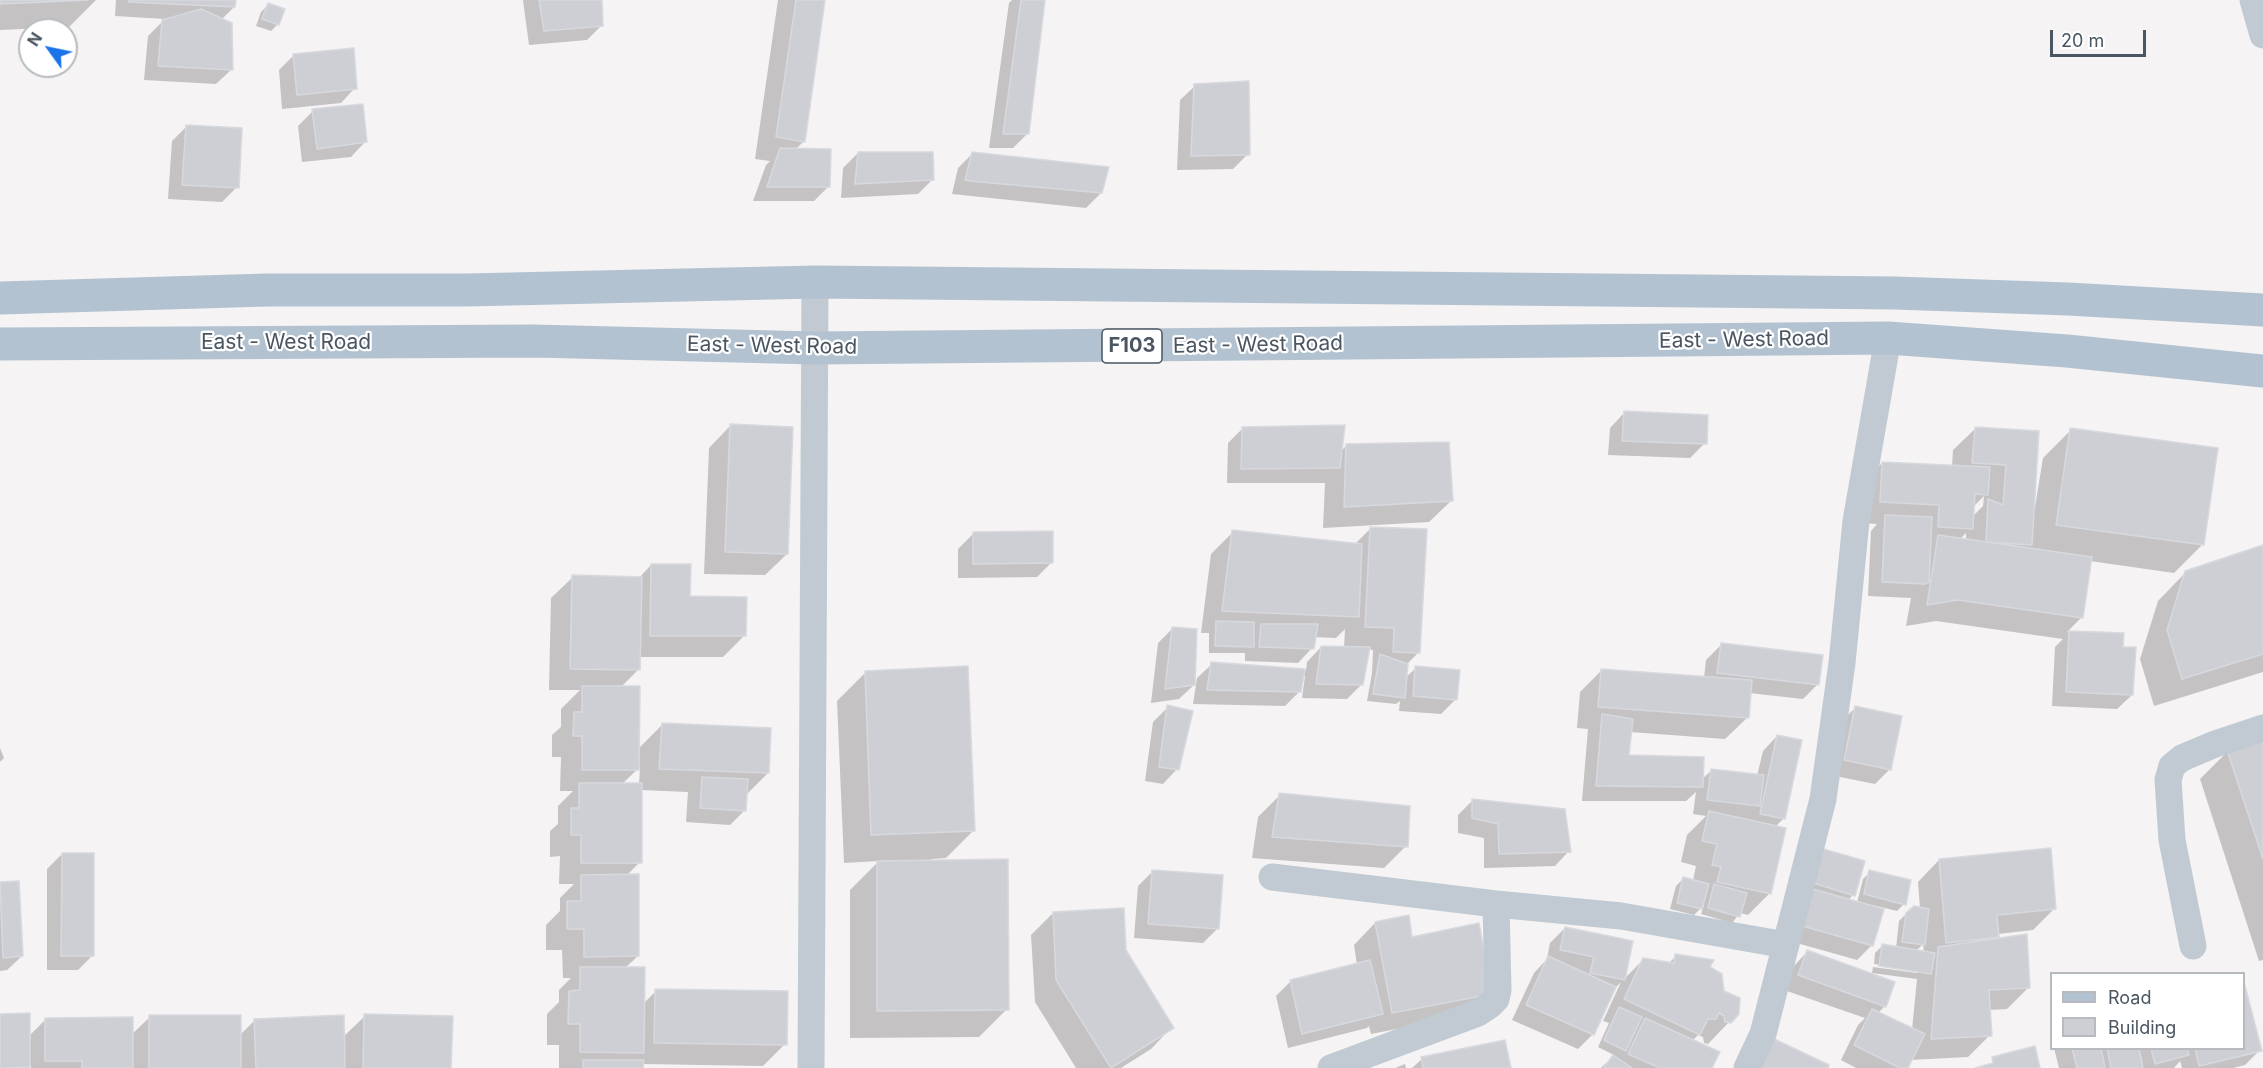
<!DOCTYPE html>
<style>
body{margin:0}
#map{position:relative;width:2263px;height:1068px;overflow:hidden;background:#f5f3f3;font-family:Inter,sans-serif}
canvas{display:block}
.legend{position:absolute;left:2050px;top:972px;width:195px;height:78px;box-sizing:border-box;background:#fff;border:2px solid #b7bbc0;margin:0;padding:8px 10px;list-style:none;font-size:18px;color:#4a5661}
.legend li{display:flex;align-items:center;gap:12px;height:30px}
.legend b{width:30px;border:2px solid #b7bbc0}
.north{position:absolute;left:18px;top:18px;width:60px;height:60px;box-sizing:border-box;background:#fff;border:2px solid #b7bbc0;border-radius:50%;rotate:303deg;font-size:16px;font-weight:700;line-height:24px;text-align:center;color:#4a5661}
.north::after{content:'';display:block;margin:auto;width:21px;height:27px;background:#1a73e8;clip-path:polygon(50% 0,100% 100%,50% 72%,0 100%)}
.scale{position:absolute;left:2050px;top:30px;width:96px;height:27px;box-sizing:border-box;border:3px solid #4a5661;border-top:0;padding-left:8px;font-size:18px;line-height:21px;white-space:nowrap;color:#4a5661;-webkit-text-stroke:4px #fff;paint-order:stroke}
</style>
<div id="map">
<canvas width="2263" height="1068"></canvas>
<ul class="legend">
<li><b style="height:8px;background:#b3c2d1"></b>Road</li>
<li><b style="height:16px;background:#cdcfd5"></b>Building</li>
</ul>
<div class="north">N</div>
<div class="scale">20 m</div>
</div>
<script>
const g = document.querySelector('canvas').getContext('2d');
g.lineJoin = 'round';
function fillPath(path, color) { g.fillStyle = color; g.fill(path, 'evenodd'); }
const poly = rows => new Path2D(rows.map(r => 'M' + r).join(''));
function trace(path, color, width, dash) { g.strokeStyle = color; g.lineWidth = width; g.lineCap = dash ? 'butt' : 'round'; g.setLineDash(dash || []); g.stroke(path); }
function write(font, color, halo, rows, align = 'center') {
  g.font = font + ' Inter,sans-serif'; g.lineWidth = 4.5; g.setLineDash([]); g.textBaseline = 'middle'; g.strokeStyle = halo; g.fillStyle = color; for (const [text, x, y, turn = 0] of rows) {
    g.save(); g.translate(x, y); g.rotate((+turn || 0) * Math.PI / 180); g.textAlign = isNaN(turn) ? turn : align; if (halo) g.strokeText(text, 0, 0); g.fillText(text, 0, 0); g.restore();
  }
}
const shadow = poly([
 [0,0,96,0,69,27,0,30],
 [116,0,234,0,234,7,221,20,231,70,216,84,144,80,148,36,165,19,115,16],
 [523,0,600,0,602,25,587,40,529,45],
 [778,0,823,0,804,141,795,150,829,186,814,201,753,201,766,165,770,161,755,159],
 [1012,0,1043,0,1028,133,1013,148,989,148,1009,3],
 [268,5,278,24,271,31,256,26,261,12],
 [293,56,355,88,341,103,282,109,279,70],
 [1195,86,1248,154,1233,169,1177,170,1180,100],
 [313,111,365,142,351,157,302,162,298,126],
 [186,127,237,187,222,202,168,199,172,141],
 [858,153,932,180,918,194,841,198,843,168],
 [973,153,1101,193,1086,208,952,194,958,168],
 [1624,413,1705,443,1690,458,1608,455,1610,428],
 [730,426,787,554,765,575,704,574,709,448],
 [1243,428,1340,452,1347,445,1451,501,1429,522,1323,528,1325,483,1227,483,1228,443],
 [1975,429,2038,432,2033,507,2035,507,2043,458,2071,430,2202,545,2174,573,2090,561,2082,617,2067,632,2122,635,2122,648,2132,695,2117,709,2052,706,2055,647,2063,639,1936,621,1906,626,1911,598,1868,596,1871,531,1877,524,1859,523,1861,485,1882,463,1952,467,1953,450],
 [1984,496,1983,506,1972,517,1972,508],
 [1966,533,1966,541,1959,540],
 [1371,528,1418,653,1407,664,1405,678,1416,668,1456,699,1441,714,1399,711,1400,701,1396,704,1367,701,1372,673,1373,650,1368,649,1362,684,1347,699,1302,698,1305,676,1302,676,1299,692,1285,706,1193,704,1197,678,1212,664,1306,670,1307,662,1321,647,1344,648,1345,629,1336,638,1314,637,1312,648,1298,663,1245,661,1245,653,1209,653,1209,633,1201,633,1211,554,1233,532,1354,545],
 [973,534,1052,562,1037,577,958,578,958,549],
 [2263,546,2263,672,2154,706,2140,659,2158,601,2186,572],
 [651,565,689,598,745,635,723,657,639,657,639,669,621,687,638,749,662,725,768,773,746,795,745,810,730,825,686,822,688,792,640,790,640,862,626,876,638,956,625,968,643,1004,656,991,785,1044,763,1066,642,1064,642,1068,559,1068,559,1045,547,1045,547,1014,559,1002,559,990,571,978,563,978,562,950,546,950,546,925,560,911,560,898,574,884,559,884,560,856,550,857,550,831,558,824,558,806,573,791,560,791,561,757,552,757,552,735,561,727,561,709,580,690,549,690,551,598,573,577,639,578],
 [640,767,639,784,622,784],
 [1173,628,1194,685,1179,699,1151,703,1158,643],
 [1721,645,1818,684,1803,699,1749,693,1747,718,1725,739,1630,732,1628,756,1701,780,1711,771,1757,776,1763,751,1777,736,1784,818,1775,827,1770,893,1748,915,1740,913,1732,923,1701,914,1704,905,1694,915,1670,909,1676,886,1683,879,1693,881,1696,866,1681,862,1687,835,1706,816,1693,814,1696,792,1686,801,1582,801,1588,729,1577,728,1580,692,1601,671,1704,678,1706,660],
 [865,673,974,830,946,858,931,859,1007,1009,979,1037,850,1038,850,890,879,861,844,863,837,701],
 [1168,707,1177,769,1163,784,1145,781,1153,722],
 [1855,708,1890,769,1875,784,1830,775,1841,722],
 [2263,739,2263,960,2259,961,2200,779,2228,751],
 [0,748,4,758,0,762],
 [1280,795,1406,846,1384,868,1252,858,1258,817],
 [1473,800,1569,851,1555,866,1484,868,1484,838,1458,833,1458,815],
 [62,854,93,955,78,970,47,970,47,869],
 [1939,860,2055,908,2033,930,1998,934,1998,940,2029,987,2007,1009,1989,1010,1990,1035,1968,1057,1910,1060,1906,1068,1856,1068,1841,1060,1858,1025,1865,1018,1784,990,1793,967,1807,952,1885,1006,1878,1013,1912,1030,1917,979,1872,973,1873,967,1917,973,1917,970,1874,964,1875,953,1882,946,1896,948,1899,921,1906,914,1920,909,1918,882],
 [1923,944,1924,953,1916,951],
 [1806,864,1853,895,1847,901,1857,903,1863,879,1870,872,1904,904,1897,911,1872,905,1872,945,1857,960,1786,940],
 [1152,872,1218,928,1203,943,1134,938,1138,886],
 [18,882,22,956,7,970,0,971,0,884],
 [1053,913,1124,951,1172,1027,1151,1049,1121,1068,1076,1068,1035,1002,1031,935],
 [1375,923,1411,939,1490,993,1469,1015,1371,1034,1369,1026,1367,1028,1288,1048,1276,996,1291,981,1357,965,1354,945],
 [1565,928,1632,942,1623,980,1643,960,1668,964,1676,956,1708,967,1722,992,1730,1021,1708,1044,1704,1043,1703,1037,1698,1035,1692,1041,1711,1068,1601,1068,1614,1055,1598,1047,1609,1023,1603,1021,1621,982,1613,990,1593,1034,1578,1049,1512,1020,1534,973,1547,959,1550,943],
 [2244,984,2260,1050,2245,1065,2233,1068,2182,1068,2180,1061,2174,1068,2059,1068,2054,1048,2244,1048],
 [0,1015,29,1036,45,1020,131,1035,150,1017,240,1035,255,1020,343,1037,365,1016,450,1068,31,1068,31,1065,28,1068,0,1068],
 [1422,1059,1509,1068,1412,1068],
 [1405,1064,1406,1068,1395,1068]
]);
const building = poly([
 [0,0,88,0,0,4,0,0],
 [129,0,236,0,235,7,129,2,129,0],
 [539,0,602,0,603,26,544,31,539,0],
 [796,0,825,0,805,142,776,137,796,0],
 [1021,0,1045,0,1029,134,1003,134,1021,0],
 [268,3,285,9,279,25,262,19,268,3],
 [201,9,232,23,233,70,158,66,162,20,201,9],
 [354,48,357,89,297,95,293,54,354,48],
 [1249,81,1250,155,1191,156,1194,84,1249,81],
 [363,104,367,142,317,149,312,109,363,104],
 [186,125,242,128,239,188,182,185,186,125],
 [780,148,831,149,830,187,767,187,780,148],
 [858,152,933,152,934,180,855,184,858,152],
 [972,152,1109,167,1102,193,970,181,965,180,972,152],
 [1624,411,1708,415,1707,444,1622,441,1624,411],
 [730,424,793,427,788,554,725,552,730,424],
 [1345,425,1340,468,1241,469,1242,427,1345,425],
 [1975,427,2039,431,2032,545,1986,542,1988,499,2003,505,2006,465,1972,463,1975,427],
 [2070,428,2218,448,2204,545,2056,525,2070,428],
 [1449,442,1453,501,1344,507,1346,444,1449,442],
 [1882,462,1990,467,1988,495,1975,494,1973,529,1938,527,1939,505,1880,502,1882,462],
 [1885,515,1932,517,1929,582,1925,584,1882,582,1885,515],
 [1370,527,1427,529,1420,653,1393,652,1394,628,1365,627,1370,527],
 [1232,530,1362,544,1359,617,1222,611,1232,530],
 [1053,531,1053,563,973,564,973,532,1053,531],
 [1938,535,2092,557,2083,618,1958,600,1927,605,1938,535],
 [2263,545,2263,654,2182,679,2167,630,2185,571,2263,545],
 [651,564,691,564,690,596,747,597,746,636,650,636,651,564],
 [572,575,642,577,640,670,570,669,572,575],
 [1216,621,1254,622,1254,647,1215,646,1216,621],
 [1261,624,1318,624,1314,649,1259,647,1261,624],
 [1172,627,1197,629,1195,685,1165,689,1172,627],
 [2069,631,2124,633,2123,647,2136,647,2133,695,2066,692,2069,631],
 [1721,643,1823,655,1819,685,1717,673,1721,643],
 [1321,646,1370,647,1363,685,1316,684,1321,646],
 [1380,654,1408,664,1405,698,1373,694,1380,654],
 [1211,662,1305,669,1301,692,1207,690,1211,662],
 [968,666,975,831,871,835,865,671,968,666],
 [1415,666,1460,670,1457,700,1413,696,1415,666],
 [1601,669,1752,680,1749,718,1598,707,1601,669],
 [582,686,640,686,639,770,582,770,582,736,573,736,574,712,582,712,582,686],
 [1167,705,1193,711,1179,770,1159,767,1167,705],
 [1855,706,1902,716,1891,770,1844,760,1855,706],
 [1602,714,1633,719,1629,755,1704,757,1703,787,1596,786,1602,714],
 [662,723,771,728,769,773,659,769,662,723],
 [1777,735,1802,740,1785,819,1760,814,1777,735],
 [2263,738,2263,859,2227,750,2263,738],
 [1711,769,1764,775,1760,806,1707,800,1711,769],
 [702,777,748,779,746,811,700,808,702,777],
 [579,783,642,783,642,863,581,863,581,835,571,835,571,808,579,808,579,783],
 [1279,793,1410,806,1408,847,1272,837,1279,793],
 [1472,799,1565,809,1571,852,1499,854,1498,824,1472,818,1472,799],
 [1709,811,1786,828,1771,894,1717,882,1721,867,1712,865,1717,844,1702,841,1709,811],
 [1820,848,1865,861,1855,896,1810,882,1820,848],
 [2051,848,2056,909,1997,915,1999,937,1946,943,1939,859,2051,848],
 [62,853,94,853,94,956,61,956,62,853],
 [1008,859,1009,1010,877,1011,877,861,1008,859],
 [1152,870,1223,875,1219,929,1148,924,1152,870],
 [1869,870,1911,880,1906,905,1864,894,1869,870],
 [639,874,639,956,584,957,584,929,567,929,567,901,581,901,581,875,639,874],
 [1683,877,1709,884,1702,909,1677,903,1683,877],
 [19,881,23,956,3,958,0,882,19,881],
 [1714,884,1747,893,1740,917,1708,908,1714,884],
 [1809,888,1884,909,1873,946,1799,925,1809,888],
 [1914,906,1929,909,1925,945,1902,942,1906,913,1914,906],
 [1124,908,1126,950,1174,1028,1111,1068,1056,980,1053,912,1124,908],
 [1409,915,1412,937,1479,923,1492,994,1392,1013,1375,922,1409,915],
 [1565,927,1633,941,1625,980,1590,973,1594,957,1560,950,1565,927],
 [2027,934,2030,988,1989,990,1992,1036,1931,1039,1938,947,2027,934],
 [1882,944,1935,953,1931,974,1879,966,1882,944],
 [1807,950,1895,982,1886,1007,1798,975,1807,950],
 [1675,954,1714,960,1710,967,1722,974,1724,991,1740,998,1739,1014,1731,1023,1725,1022,1724,1016,1719,1013,1716,1019,1708,1019,1700,1035,1624,999,1643,958,1674,963,1675,954],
 [1548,956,1616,987,1594,1035,1526,1005,1548,956],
 [1370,960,1383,1014,1302,1034,1290,980,1370,960],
 [580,967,645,967,644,1053,580,1052,580,1024,568,1024,569,991,580,990,580,967],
 [2244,982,2262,1051,2199,1066,2195,1048,2244,1048,2244,982],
 [655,989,788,991,787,1045,654,1043,655,989],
 [1619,1007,1642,1017,1626,1051,1604,1040,1619,1007],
 [1872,1009,1925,1034,1908,1068,1900,1068,1854,1045,1872,1009],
 [30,1013,30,1067,0,1068,0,1014,30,1013],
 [364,1014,453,1016,451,1068,363,1068,364,1014],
 [149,1015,241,1015,241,1068,149,1068,149,1015],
 [344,1015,345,1068,256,1068,254,1019,344,1015],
 [133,1017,133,1068,82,1068,82,1061,45,1061,45,1018,133,1017],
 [1645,1018,1720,1052,1712,1068,1660,1068,1628,1054,1645,1018],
 [1770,1037,1829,1065,1828,1068,1755,1068,1770,1037],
 [1505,1040,1511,1068,1423,1068,1421,1057,1505,1040],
 [2035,1046,2040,1068,1975,1068,1993,1063,1992,1057,2035,1046],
 [2072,1048,2101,1048,2105,1068,2077,1068,2072,1048],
 [2107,1048,2139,1048,2143,1068,2111,1068,2107,1048],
 [2151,1048,2187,1048,2189,1055,2155,1064,2151,1048],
 [1613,1055,1632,1068,1604,1068,1613,1055],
 [583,1060,644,1060,643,1068,583,1068,583,1060]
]);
const street = poly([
 [2253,0,2263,35],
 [1272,877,1496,904,1621,916,1786,945],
 [2193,946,2172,840,2168,780,2172,766,2182,758,2215,744,2263,728],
 [811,1068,815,282],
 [1331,1068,1478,1013,1490,1005,1496,999,1498,990,1496,904],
 [1747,1068,1763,1034,1823,799,1842,663,1856,521,1888,338]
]);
const primary = poly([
 [0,298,267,290,467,290,815,282,1895,293,2068,299,2263,310],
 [0,344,533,341,815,348,1888,338,2067,351,2263,371]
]);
const shields = [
 [1132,346,60]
];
const shieldNames = [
 ["F103",1132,346]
];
const streetNames = [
 ["East - West Road",1744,340,-1],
 ["East - West Road",286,343],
 ["East - West Road",1258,345,-1],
 ["East - West Road",772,346,1]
];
fillPath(shadow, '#0003');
fillPath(building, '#cdcfd5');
trace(building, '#d7d9de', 1.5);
trace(street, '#c1cad2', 27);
trace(primary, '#b3c2d1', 33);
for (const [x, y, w] of shields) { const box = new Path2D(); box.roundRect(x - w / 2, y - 17, w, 34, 4.5); g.fillStyle = '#fff'; g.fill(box); trace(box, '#4a5661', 1.5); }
write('bold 20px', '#4a5661', null, shieldNames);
write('21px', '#4a5661', '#fff', streetNames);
</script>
